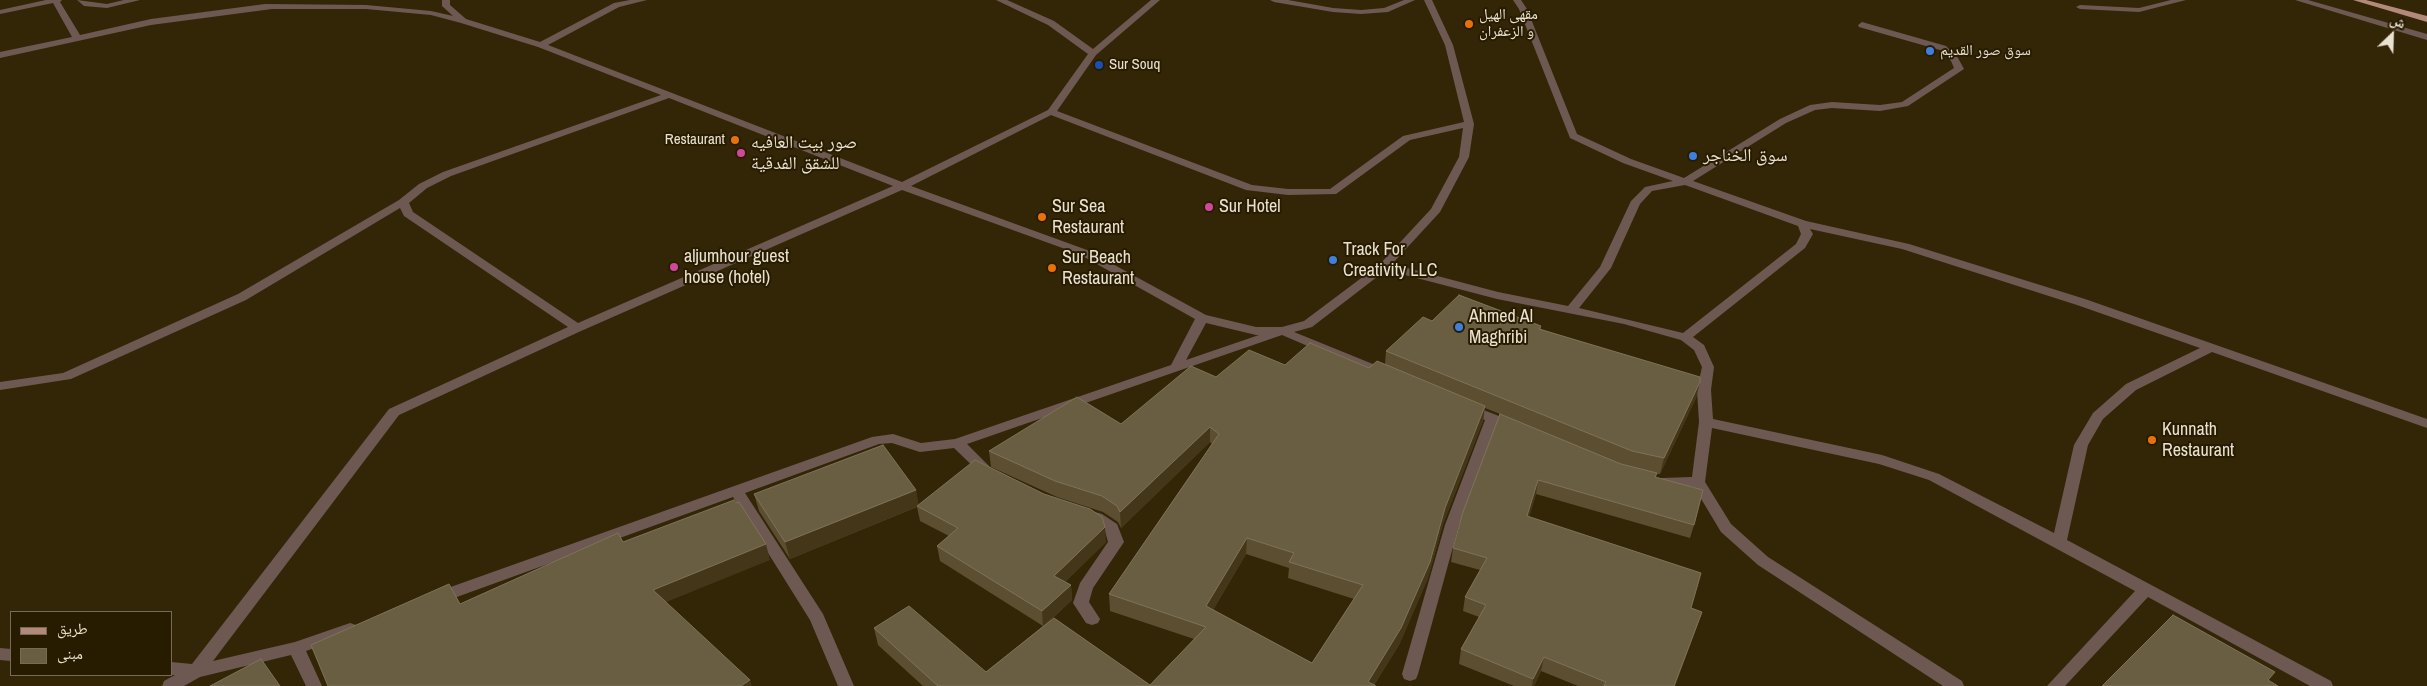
<!DOCTYPE html>
<meta charset="utf-8">
<style>
body{margin:0}
#map{position:relative;width:2427px;height:686px;overflow:hidden;background:#332607;font-family:"Archivo Narrow","Noto Naskh Arabic",sans-serif}
canvas{display:block}
.legend{position:absolute;left:10px;top:611px;width:162px;height:65px;box-sizing:border-box;background:#281c00;border:1px solid #766b54;margin:0;padding:6px 9px;list-style:none;font-size:15px;color:#eae2d1}
.legend li{display:flex;align-items:center;gap:10px;height:25px}
.legend b{width:25px;border:1px solid #766b54}
.north{position:absolute;left:2367px;top:10px;width:50px;height:50px;-webkit-text-stroke:4px #281c00;paint-order:stroke;rotate:24deg;font-size:14px;font-weight:700;line-height:20px;text-align:center;color:#eae2d1}
.north::after{content:'';display:block;margin:auto;width:18px;height:22px;background:#eae2d1;clip-path:polygon(50% 0,100% 100%,50% 72%,0 100%)}
</style>
<div id="map">
<canvas width="2427" height="686"></canvas>
<ul class="legend">
<li><b style="height:6px;background:#b3897c"></b>طريق</li>
<li><b style="height:14px;background:#6a5e42"></b>مبنى</li>
</ul>
<div class="north">ش</div>
</div>
<script>
const g = document.querySelector('canvas').getContext('2d');
g.lineJoin = 'round';
const poly = rows => new Path2D(rows.map(r => 'M' + r).join(''));
function fillPath(path, color) { g.fillStyle = color; g.fill(path, 'evenodd'); }
function trace(path, color, width, dash) { g.strokeStyle = color; g.lineWidth = width; g.lineCap = dash ? 'butt' : 'round'; g.setLineDash(dash || []); g.stroke(path); }
function write(font, color, halo, rows, align = 'center') {
  g.font = font + ' "Archivo Narrow","Noto Naskh Arabic",sans-serif'; g.lineWidth = 4; g.setLineDash([]); g.textBaseline = 'middle'; g.strokeStyle = halo; g.fillStyle = color; for (const [text, x, y, turn = 0] of rows) {
    g.save(); g.translate(x, y); g.rotate((+turn || 0) * Math.PI / 180); g.textAlign = isNaN(turn) ? turn : align; if (halo) g.strokeText(text, 0, 0); g.fillText(text, 0, 0); g.restore();
  }
}
const minor = poly([
 [46,0,62,0,60,2,80,35,151,19,265,4,366,5,431,11,453,16,442,6,442,0,450,0,450,5,466,19,540,42,614,3,630,0,647,0,619,7,548,45,902,182,1048,110,1088,54,1048,25,996,0,1007,0,1054,21,1093,49,1151,0,1160,0,1096,55,1057,111,1252,185,1288,189,1330,189,1403,136,1464,122,1445,45,1424,0,1432,0,1453,45,1474,124,1469,157,1440,212,1392,264,1498,292,1568,306,1600,267,1631,201,1645,187,1673,181,1623,163,1570,138,1519,9,1513,0,1521,0,1527,9,1577,134,1631,159,1684,178,1780,119,1810,105,1832,102,1880,105,1902,102,1954,68,1951,61,1940,50,1859,27,1858,25,1862,22,1946,46,1958,58,1964,69,1908,106,1880,111,1832,108,1815,110,1786,123,1693,181,1806,221,1909,244,2085,299,2427,419,2427,428,2212,352,2136,390,2103,419,2088,445,2067,540,2331,681,2333,686,2310,686,2148,597,2065,686,2047,686,2135,591,1929,480,1879,464,1712,428,1705,482,1731,524,1768,557,1962,681,1964,686,1943,686,1758,565,1721,532,1694,487,1657,486,1655,483,1657,480,1662,478,1692,477,1699,422,1697,390,1702,367,1694,350,1681,340,1624,324,1497,299,1386,270,1312,327,1294,332,1390,371,1391,374,1390,377,1380,377,1282,335,967,444,992,469,994,472,992,475,982,475,954,448,920,452,892,443,879,444,745,493,823,614,854,686,838,686,810,620,733,497,443,602,437,604,431,602,429,598,431,594,872,437,893,434,921,443,955,439,1171,365,1195,319,1079,254,902,190,581,331,399,415,213,661,295,642,350,623,356,625,358,629,356,633,306,651,322,686,306,686,291,655,200,677,184,686,162,686,164,681,175,675,171,675,171,662,192,664,389,409,568,327,404,216,400,208,246,300,71,379,0,390,0,382,63,373,238,294,399,200,419,184,443,172,661,95,538,47,461,23,431,15,366,9,272,9,151,25,0,58,0,52,72,37,53,3,0,14,0,10,46,0],
 [669,98,893,186,578,323,413,212,409,203,427,188,451,176,669,98],
 [1051,115,1246,190,1288,195,1336,194,1410,140,1463,128,1459,157,1431,209,1380,264,1304,321,1282,327,1256,327,1206,315,1087,250,911,186,1051,115],
 [1685,185,1798,226,1801,234,1796,244,1683,333,1579,308,1611,268,1640,204,1652,191,1685,185],
 [1810,229,1902,249,2077,305,2200,348,2126,384,2093,413,2074,445,2054,533,1939,474,1882,455,1713,419,1711,390,1714,367,1704,345,1693,337,1805,248,1813,234,1810,229],
 [1206,323,1256,335,1259,335,1186,360,1206,323],
 [77,0,107,4,124,0,140,0,107,8,84,6,77,0],
 [1270,0,1288,0,1333,8,1361,10,1384,8,1404,0,1415,0,1388,12,1361,14,1333,12,1274,2,1270,0],
 [2171,0,2186,0,2139,12,2080,9,2076,7,2080,5,2139,8,2171,0],
 [2295,0,2308,0,2427,34,2427,40,2295,0],
 [1468,404,1517,423,1519,426,1512,430,1497,425,1459,525,1418,674,1416,679,1410,681,1404,679,1402,674,1445,525,1485,420,1463,411,1461,408,1463,405,1468,404],
 [1088,510,1102,514,1117,524,1124,542,1093,588,1089,602,1100,619,1098,623,1092,625,1086,623,1073,603,1080,583,1108,542,1105,531,1092,522,1083,519,1081,515,1083,511,1088,510],
 [0,648,11,649,11,661,0,660,0,648]
]);
const major = poly([
 [2353,0,2366,0,2427,16,2427,22,2353,0]
]);
const wall = poly([
 [1432,321,1541,326,1541,329,1700,382,1696,398,1660,474,1657,474,1656,477,1694,525,1690,538,1536,494,1529,517,1691,608,1702,612,1697,626,1675,686,1578,686,1541,671,1534,686,1514,686,1459,664,1461,649,1479,617,1463,611,1465,597,1480,570,1451,562,1453,548,1500,414,1485,408,1483,421,1443,524,1428,578,1399,645,1374,685,1375,686,923,686,878,645,874,628,986,672,1043,626,940,561,937,546,949,536,920,521,917,507,790,559,759,511,754,494,916,490,918,505,1106,542,1065,582,1071,585,1072,600,1044,626,1150,685,1194,639,1110,611,1109,594,1212,444,1210,442,1121,528,1118,522,1103,512,1057,497,991,467,989,451,1121,424,1216,377,1285,365,1369,368,1385,364,1386,351],
 [1246,554,1289,568,1288,578,1354,599,1312,663,1213,610]
]);
const shadedWall = poly([
 [1700,382,1696,398,1660,474,1664,458],
 [1485,406,1483,421,1443,524,1428,578,1399,645,1373,686,1368,682,1445,508],
 [1210,427,1210,442,1121,528,1120,512],
 [1538,480,1536,494,1525,530,1527,516],
 [916,490,919,506,790,559,785,542],
 [1105,527,1106,542,1056,591,1054,576],
 [1247,538,1246,554,1206,622,1206,606],
 [766,544,770,560,659,605,653,590],
 [1071,585,1072,600,1043,626,1042,611],
 [1702,612,1697,626,1675,686,1674,686],
 [1544,657,1541,671,1534,686,1532,686,1533,679],
 [750,680,752,686,741,686]
]);
const building = poly([
 [1459,295,1541,326,1539,329,1700,377,1700,382,1664,458,1632,451,1386,351,1423,317,1432,321,1459,295],
 [1310,343,1369,368,1377,361,1485,406,1445,508,1430,562,1401,628,1368,682,1375,685,1375,686,938,686,874,628,909,606,986,672,1054,618,1150,685,1206,627,1109,594,1219,434,1210,427,1120,512,1117,506,1102,496,1055,481,989,451,1077,397,1121,424,1191,366,1216,377,1249,350,1285,365,1310,343],
 [1247,538,1294,553,1289,562,1363,585,1312,663,1206,606,1247,538],
 [1500,414,1621,464,1657,473,1655,477,1703,490,1694,525,1538,480,1527,516,1701,573,1691,608,1702,612,1674,686,1604,686,1606,682,1544,657,1533,679,1461,649,1486,605,1465,597,1487,558,1453,548,1463,512,1500,414],
 [883,445,916,490,785,542,754,494,883,445],
 [975,460,1044,494,1090,509,1102,517,1105,527,1054,576,1071,585,1042,611,937,546,958,528,917,506,975,460],
 [734,500,736,503,739,502,766,544,653,590,750,680,741,686,328,686,311,645,449,584,460,604,618,533,623,542,734,500],
 [2173,615,2275,672,2268,680,2278,686,2102,686,2173,615],
 [261,659,280,686,210,686,261,659]
]);
const markers = [
 [1469,24,5,"#e8710a"],
 [1930,51,5,"#3f7fe0"],
 [1099,65,5,"#1a4fb4"],
 [735,140,5,"#e8710a"],
 [741,153,5,"#d1479c"],
 [1693,156,5,"#3f7fe0"],
 [1209,207,5,"#d1479c"],
 [1042,217,5,"#e8710a"],
 [1333,260,5,"#3f7fe0"],
 [674,267,5,"#d1479c"],
 [1052,268,5,"#e8710a"],
 [1459,327,5,"#3f7fe0"],
 [2152,440,5,"#e8710a"]
];
const farPoinames = [
 ["مقهى الهيل",1479,15],
 ["و الزعفران",1479,32],
 ["سوق صور القديم",1940,51],
 ["Sur Souq",1109,65],
 ["Restaurant",725,140,"right"]
];
const poiNames = [
 ["صور بيت العافيه",751,143],
 ["للشقق الفدقية",751,164],
 ["سوق الخناجر",1703,156],
 ["Sur Sea",1052,207],
 ["Restaurant",1052,228],
 ["Sur Hotel",1219,207],
 ["Track For",1343,250],
 ["Creativity LLC",1343,271],
 ["aljumhour guest",684,257],
 ["house (hotel)",684,278],
 ["Sur Beach",1062,258],
 ["Restaurant",1062,279],
 ["Ahmed Al",1469,317],
 ["Maghribi",1469,338],
 ["Kunnath",2162,430],
 ["Restaurant",2162,451]
];
fillPath(minor, '#6e5952');
fillPath(major, '#b3897c');
fillPath(wall, '#5b4e31');
fillPath(shadedWall, '#443719');
fillPath(building, '#6a5e42');
trace(building, '#7e7359', 1);
for (const [x, y, r, color] of markers) { const dot = new Path2D(); dot.arc(x, y, r, 0, 2 * Math.PI); g.fillStyle = color; g.fill(dot); trace(dot, '#281c00', 2); }
write('15px', '#eae2d1', '#281c00', farPoinames, 'left');
write('18px', '#eae2d1', '#281c00', poiNames, 'left');
</script>
